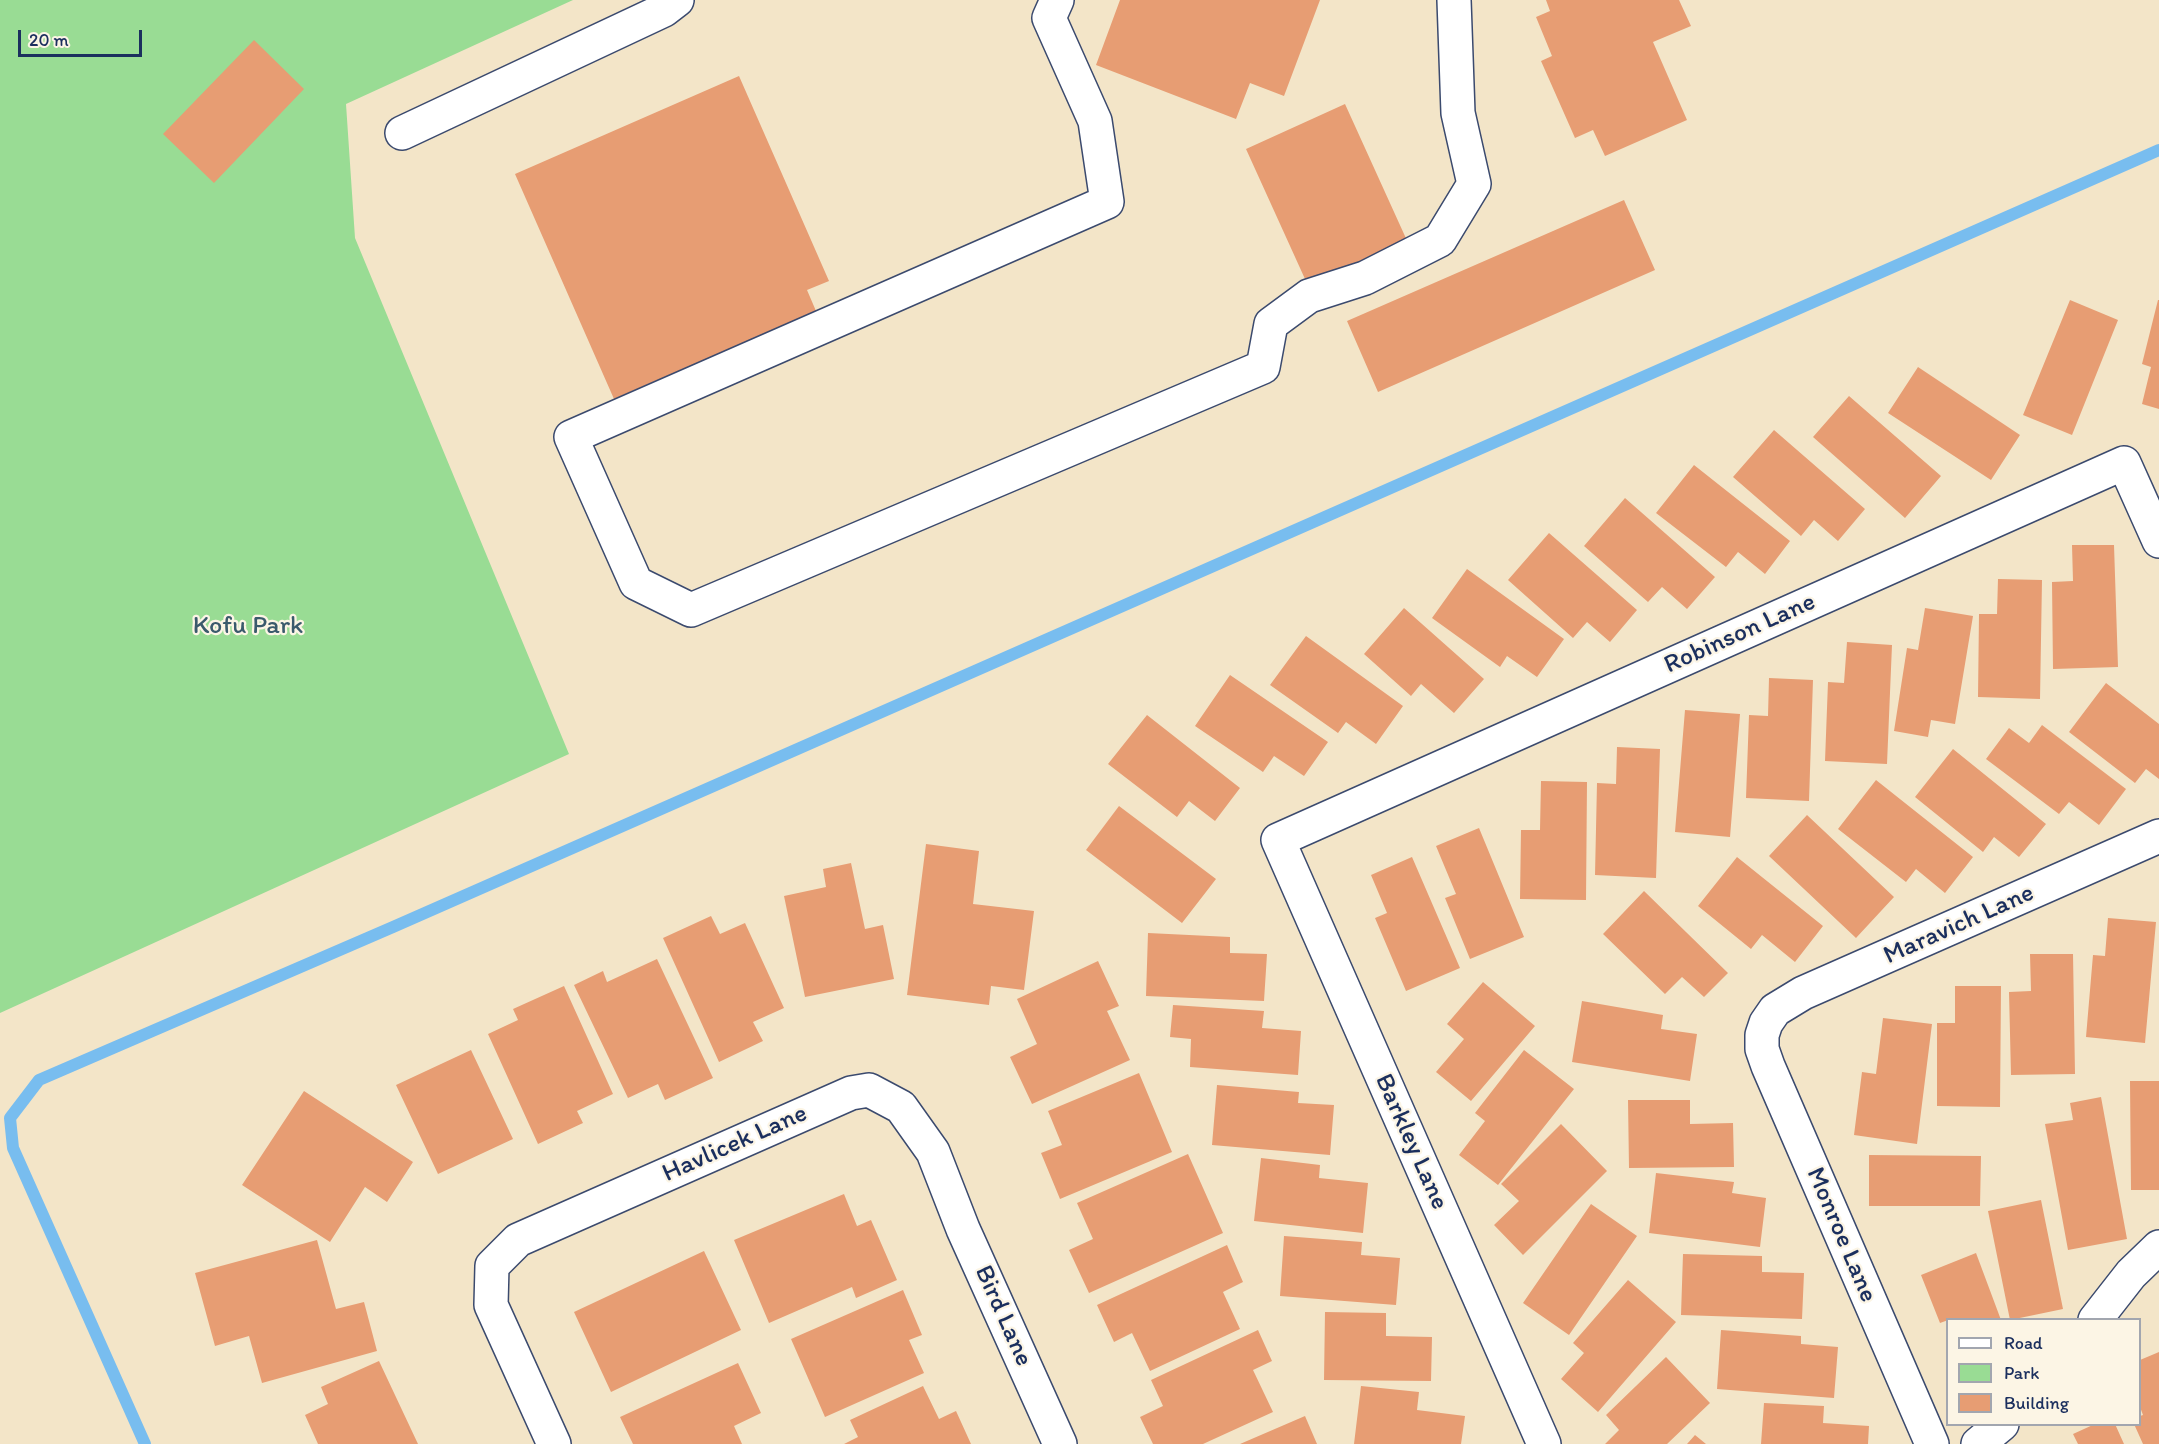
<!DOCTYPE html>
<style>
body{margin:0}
#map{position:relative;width:2159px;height:1444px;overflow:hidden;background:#f3e5c8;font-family:Itim,sans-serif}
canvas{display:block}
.legend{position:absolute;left:1946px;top:1318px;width:195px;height:108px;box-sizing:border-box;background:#fcf5e5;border:2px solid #a2a6af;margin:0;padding:8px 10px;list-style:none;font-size:18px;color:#1b2f5e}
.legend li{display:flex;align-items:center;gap:12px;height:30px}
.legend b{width:30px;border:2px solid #a2a6af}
.scale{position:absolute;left:18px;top:30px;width:124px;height:27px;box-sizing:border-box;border:3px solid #1b2f5e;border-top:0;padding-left:8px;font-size:18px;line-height:21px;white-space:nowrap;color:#1b2f5e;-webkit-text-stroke:4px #fcf5e5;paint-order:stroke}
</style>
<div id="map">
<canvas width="2159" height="1444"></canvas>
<ul class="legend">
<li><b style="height:8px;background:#fff"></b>Road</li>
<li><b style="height:16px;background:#99dc94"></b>Park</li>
<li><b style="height:16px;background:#e79d73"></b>Building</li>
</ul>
<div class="scale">20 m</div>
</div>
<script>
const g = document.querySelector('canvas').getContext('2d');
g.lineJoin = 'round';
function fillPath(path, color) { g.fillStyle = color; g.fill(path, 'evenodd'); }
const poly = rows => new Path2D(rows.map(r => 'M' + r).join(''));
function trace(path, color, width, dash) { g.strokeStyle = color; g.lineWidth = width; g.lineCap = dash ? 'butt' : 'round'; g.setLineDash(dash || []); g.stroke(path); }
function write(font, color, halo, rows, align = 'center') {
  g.font = font + ' Itim,sans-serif'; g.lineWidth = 4.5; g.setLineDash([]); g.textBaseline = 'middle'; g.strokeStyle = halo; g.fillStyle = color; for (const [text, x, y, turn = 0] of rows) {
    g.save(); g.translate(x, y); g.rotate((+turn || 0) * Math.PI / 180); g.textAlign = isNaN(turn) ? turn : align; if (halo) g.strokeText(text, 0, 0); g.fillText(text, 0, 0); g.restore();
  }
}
const green = poly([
 [0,0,573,0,346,104,355,238,569,754,0,1013]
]);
const stream = poly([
 [145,1444,13,1148,10,1118,39,1080,393,927,2159,150]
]);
const building = poly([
 [1120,0,1320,0,1284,96,1250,83,1236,119,1096,65],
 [1546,0,1679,0,1691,26,1653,42,1687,120,1605,156,1593,130,1575,138,1541,61,1552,56,1536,17,1550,11],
 [254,40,304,89,214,183,163,134],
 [739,76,829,281,807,290,816,311,614,399,515,174],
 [1345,104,1409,245,1310,290,1246,149],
 [1624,200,1655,270,1378,392,1347,321],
 [2070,300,2118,320,2072,435,2023,415],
 [2158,300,2159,300,2159,409,2142,404,2151,367,2142,364],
 [1918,367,2020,435,1991,480,1888,413],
 [1849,396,1941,476,1905,518,1813,437],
 [1774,430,1865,509,1838,541,1814,520,1801,536,1733,477],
 [1694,465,1790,541,1765,574,1738,552,1726,567,1656,513],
 [1625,498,1715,577,1687,609,1662,587,1648,602,1584,546],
 [1549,533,1637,610,1610,642,1587,622,1573,638,1508,580],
 [2072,545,2114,545,2118,667,2053,669,2052,582,2073,581],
 [1467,569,1564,639,1537,677,1507,656,1500,667,1432,618],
 [1998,579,2042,580,2040,699,1978,697,1979,614,1997,614],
 [1404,608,1484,679,1454,713,1421,684,1411,696,1364,654],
 [1925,608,1973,616,1955,724,1931,720,1928,737,1894,731,1907,648,1918,650],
 [1306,636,1403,706,1376,744,1346,722,1338,733,1270,685],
 [1847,642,1892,645,1887,764,1825,761,1828,682,1844,683],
 [1230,675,1328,742,1304,776,1274,756,1263,772,1195,726],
 [1769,678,1813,680,1809,801,1746,798,1749,715,1768,716],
 [2106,683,2159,724,2159,779,2146,769,2135,783,2069,732],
 [1685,710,1740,714,1730,837,1675,832],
 [1147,715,1240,788,1215,821,1189,801,1177,817,1108,764],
 [2042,725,2126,789,2099,825,2069,802,2059,814,1986,759,2009,728,2029,743],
 [1617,747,1660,749,1656,878,1595,875,1597,783,1616,784],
 [1953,749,2046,824,2019,857,1994,837,1983,852,1915,797],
 [1876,780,1973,857,1945,893,1916,869,1906,882,1838,829],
 [1541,781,1587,782,1586,900,1520,899,1521,830,1540,830],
 [1119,806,1216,879,1182,923,1086,850],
 [1807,815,1894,897,1856,938,1769,856],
 [1479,828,1524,937,1470,959,1445,898,1456,894,1436,846],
 [926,844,979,851,973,904,1034,911,1024,990,991,986,989,1005,907,995],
 [1412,857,1460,968,1406,991,1375,918,1387,913,1371,875],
 [1737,857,1823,926,1795,962,1762,935,1751,949,1698,906],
 [851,863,865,929,883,925,894,979,805,997,784,896,826,887,823,869],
 [1644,891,1728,973,1704,997,1682,977,1665,994,1603,934],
 [711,916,720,934,745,923,784,1008,753,1022,763,1041,719,1062,663,938],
 [2108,918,2156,922,2145,1043,2086,1037,2093,955,2105,956],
 [1148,933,1230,937,1230,953,1267,954,1264,1001,1146,996],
 [2030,954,2073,954,2075,1074,2011,1075,2009,992,2031,991],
 [657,959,713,1078,665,1100,658,1084,628,1098,574,985,603,971,607,982],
 [1098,961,1119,1006,1107,1011,1130,1060,1032,1104,1010,1057,1037,1044,1017,999],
 [1483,982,1535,1026,1471,1101,1436,1072,1464,1039,1447,1024],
 [564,986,613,1094,577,1111,583,1123,538,1144,488,1034,518,1020,513,1009],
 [1955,986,2001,986,2000,1107,1937,1106,1937,1023,1955,1023],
 [1582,1001,1663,1015,1661,1029,1697,1034,1690,1081,1572,1062],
 [1173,1005,1264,1011,1262,1028,1301,1031,1298,1075,1190,1067,1191,1039,1170,1037],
 [1883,1018,1932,1024,1917,1144,1854,1135,1862,1072,1876,1074],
 [471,1050,513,1139,438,1174,396,1085],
 [1524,1050,1574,1089,1498,1185,1459,1155,1485,1121,1475,1113],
 [1139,1073,1172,1152,1060,1199,1041,1153,1062,1145,1048,1111],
 [2130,1081,2159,1081,2159,1190,2131,1190],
 [1217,1085,1299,1092,1298,1103,1334,1105,1330,1155,1212,1145],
 [304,1091,413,1162,387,1202,365,1187,330,1242,242,1185],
 [2101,1097,2127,1239,2068,1250,2045,1124,2073,1120,2070,1103],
 [1628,1100,1690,1100,1690,1124,1733,1123,1734,1167,1629,1168],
 [1561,1124,1607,1171,1523,1255,1494,1225,1519,1201,1501,1184],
 [1188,1154,1223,1233,1089,1293,1069,1250,1093,1239,1077,1203],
 [1869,1155,1981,1156,1980,1206,1869,1206],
 [1261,1158,1320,1165,1319,1178,1368,1183,1363,1233,1254,1221],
 [1656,1173,1734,1182,1732,1193,1766,1198,1760,1247,1649,1233],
 [844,1194,857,1226,871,1220,897,1280,856,1298,852,1287,769,1323,734,1240],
 [2041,1200,2063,1309,2010,1320,1988,1211],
 [1591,1204,1637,1236,1569,1335,1523,1303],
 [1284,1236,1362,1242,1361,1255,1400,1258,1396,1305,1280,1296],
 [317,1240,336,1309,364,1302,377,1351,262,1383,249,1336,215,1346,195,1273],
 [1227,1245,1243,1282,1223,1292,1240,1329,1150,1371,1132,1333,1114,1342,1097,1305],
 [704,1251,741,1330,611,1392,574,1312],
 [1976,1253,2001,1320,1951,1319,1940,1323,1921,1275],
 [1683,1254,1762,1256,1762,1272,1804,1273,1802,1319,1681,1315],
 [1628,1280,1676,1322,1598,1412,1561,1379,1584,1353,1573,1343],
 [903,1290,922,1335,909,1340,924,1373,825,1417,791,1339],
 [1325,1312,1386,1313,1386,1336,1432,1337,1431,1381,1324,1380],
 [1258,1330,1272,1361,1253,1370,1273,1412,1203,1444,1153,1444,1140,1417,1163,1406,1151,1380],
 [1721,1330,1801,1336,1801,1344,1838,1347,1834,1398,1717,1389],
 [2159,1352,2159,1444,2143,1444,2134,1424,2140,1424,2140,1416,2143,1415,2140,1407,2140,1360],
 [1666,1357,1710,1403,1667,1444,1605,1444,1619,1430,1606,1415],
 [379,1361,418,1444,318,1444,305,1415,328,1404,321,1387],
 [738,1363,761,1413,734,1426,742,1444,633,1444,620,1417],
 [923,1386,939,1419,956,1411,971,1444,844,1444,858,1437,850,1420],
 [1361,1386,1419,1392,1417,1410,1465,1416,1461,1444,1354,1444],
 [1764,1403,1824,1406,1823,1423,1869,1426,1868,1444,1761,1444],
 [1305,1416,1317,1444,1240,1444],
 [2095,1424,2115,1424,2124,1444,2078,1444,2073,1434],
 [1695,1435,1706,1444,1687,1444]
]);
const minor = poly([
 [1057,0,1049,18,1095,121,1107,202,571,437,636,583,691,610,1263,367,1271,324,1309,296,1365,278,1440,240,1474,184,1458,113,1454,0],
 [402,133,664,10,677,0],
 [2095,1320,2131,1274,2159,1247],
 [554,1444,491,1305,492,1266,518,1240,851,1093,869,1090,901,1107,933,1152,963,1229,1060,1444],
 [1544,1444,1278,840,2124,463,2159,541],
 [1932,1444,1768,1066,1762,1049,1762,1035,1766,1023,1775,1010,1803,993,2159,836],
 [1978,1444,2002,1424]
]);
const parkNames = [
 ["Kofu Park",248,626]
];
const streetNames = [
 ["Robinson Lane",1740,634,-24],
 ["Maravich Lane",1959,925,-24],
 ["Barkley Lane",1411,1142,66],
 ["Havlicek Lane",735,1144,-24],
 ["Monroe Lane",1841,1235,67],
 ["Bird Lane",1003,1316,66]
];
fillPath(green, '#99dc94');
trace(stream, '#78bdef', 12);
fillPath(building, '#e79d73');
trace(minor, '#3b4a6e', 36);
trace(minor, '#fff', 33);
write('26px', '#3a5a6c', '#fcf5e5', parkNames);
write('26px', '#1b2f5e', '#fcf5e5', streetNames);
</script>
